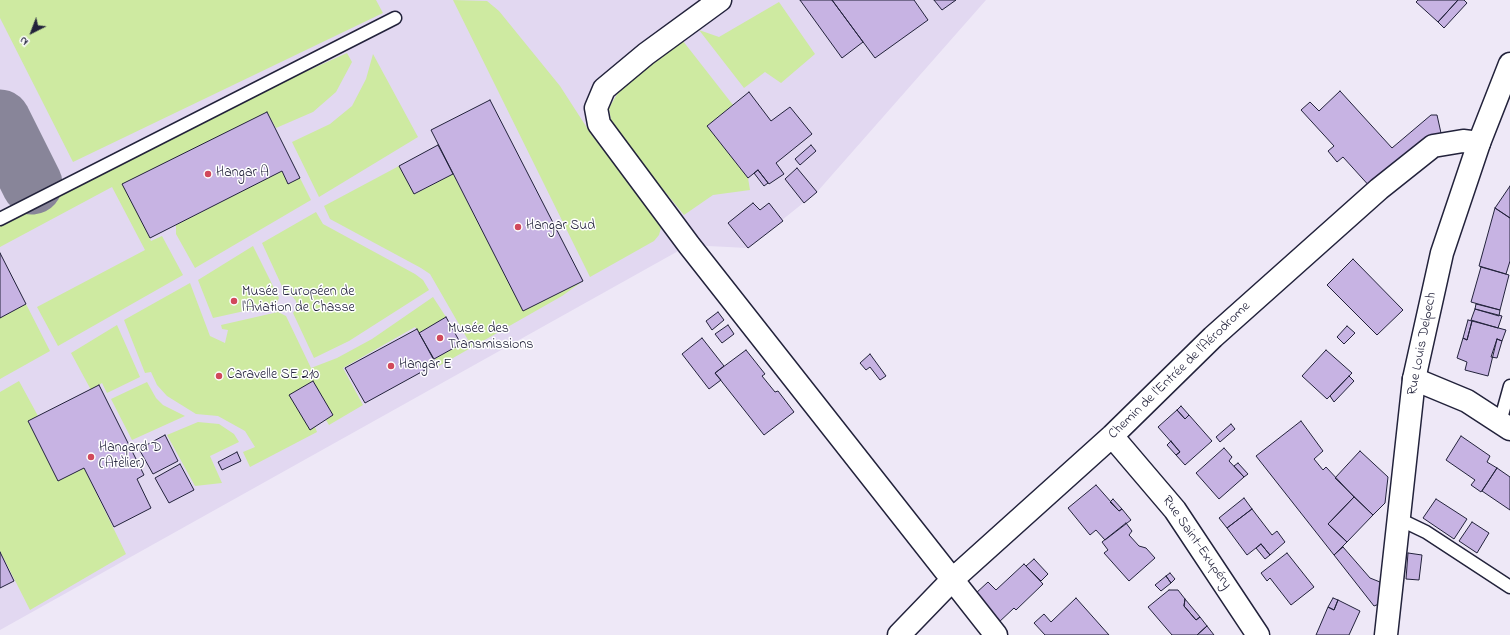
<!DOCTYPE html>
<meta charset="utf-8">
<style>
body{margin:0}
#map{position:relative;width:1510px;height:635px;overflow:hidden;background:#eee8f7;font-family:"Indie Flower",sans-serif}
canvas{display:block}
.north{position:absolute;left:12px;top:12px;width:40px;height:40px;-webkit-text-stroke:3px #fff;paint-order:stroke;rotate:222deg;font-size:11px;font-weight:700;line-height:16px;text-align:center;color:#22223b}
.north::after{content:'';display:block;margin:auto;width:14px;height:18px;background:#22223b;clip-path:polygon(50% 0,100% 100%,50% 72%,0 100%)}
</style>
<div id="map">
<canvas width="1510" height="635"></canvas>
<div class="north">N</div>
</div>
<script>
const g = document.querySelector('canvas').getContext('2d');
g.lineJoin = 'round';
function fillPath(path, color) { g.fillStyle = color; g.fill(path, 'evenodd'); }
const poly = rows => new Path2D(rows.map(r => 'M' + r).join(''));
function trace(path, color, width, dash) { g.strokeStyle = color; g.lineWidth = width; g.lineCap = dash ? 'butt' : 'round'; g.setLineDash(dash || []); g.stroke(path); }
function write(font, color, halo, rows, align = 'center') {
  g.font = font + ' "Indie Flower",sans-serif'; g.lineWidth = 3; g.setLineDash([]); g.textBaseline = 'middle'; g.strokeStyle = halo; g.fillStyle = color; for (const [text, x, y, turn = 0] of rows) {
    g.save(); g.translate(x, y); g.rotate((+turn || 0) * Math.PI / 180); g.textAlign = isNaN(turn) ? turn : align; if (halo) g.strokeText(text, 0, 0); g.fillText(text, 0, 0); g.restore();
  }
}
const built = poly([
 [0,0,986,0,817,192,747,248,689,245,0,630]
]);
const green = poly([
 [0,0,376,0,383,13,73,162,0,18],
 [453,0,487,1,499,11,560,86,591,134,662,224,659,235,654,241,590,277],
 [779,2,815,54,781,83,765,72,744,88,699,30,719,37],
 [683,41,733,105,707,126,748,178,750,190,713,195,684,215,612,127,609,108,620,89,640,70],
 [347,53,352,62,336,92,313,112,276,128,267,112,123,184,151,241,162,236,183,275,58,346,37,307,145,250,112,187,0,247,0,226,289,79],
 [373,54,418,137,319,197,292,142,330,124,352,106,366,79],
 [399,166,415,194,453,174,523,311,583,281,562,296,439,366,435,359,468,340,430,274,421,268,330,219,324,206],
 [282,171,288,184,300,178,311,200,195,268,176,234,176,225],
 [316,212,323,224,415,274,423,280,429,290,349,341,314,358,293,313,297,308,296,301,292,296,286,295,262,243],
 [253,246,279,298,276,304,213,318,198,280],
 [190,283,210,336,225,343,228,330,222,329,221,325,278,312,286,316,311,368,337,358,372,339,433,297,446,317,419,333,415,327,343,368,363,405,329,425,326,420,333,415,313,381,315,427,317,432,250,467,243,452,255,447,245,431,218,416,196,414,167,396,157,385,151,372,145,373,124,320],
 [26,304,50,351,0,379,0,318],
 [117,325,140,377,107,393,102,383,91,390,71,353],
 [19,381,38,416,28,421,58,481,84,468,126,554,30,610,0,551,0,392],
 [147,382,156,398,163,405,185,416,132,440,111,399],
 [198,422,219,424,234,434,239,442,210,456,222,483,195,486,167,435]
]);
const taxiway = poly([
 [0,120,32,184]
]);
const building = poly([
 [800,0,832,0,863,42,842,58,800,0],
 [832,0,914,0,928,20,875,58,832,0],
 [934,0,956,0,942,10,934,0],
 [1418,0,1458,0,1438,22,1416,2,1418,0],
 [1458,0,1464,0,1467,3,1444,28,1438,22,1458,0],
 [1340,91,1392,148,1431,115,1437,115,1441,133,1372,189,1343,157,1337,162,1328,151,1334,146,1301,110,1310,102,1319,111,1340,91],
 [749,92,771,121,790,107,812,134,776,163,784,174,769,184,758,170,748,178,707,126,749,92],
 [490,100,583,281,523,311,431,130,490,100],
 [267,112,300,178,288,184,282,171,150,238,122,184,267,112],
 [438,145,453,174,414,194,399,166,438,145],
 [811,145,816,151,800,165,795,159,811,145],
 [797,168,817,192,804,203,785,179,797,168],
 [758,170,768,183,764,186,754,173,758,170],
 [1510,186,1510,218,1495,208,1510,186],
 [753,203,760,210,769,203,783,221,748,248,728,223,753,203],
 [1495,208,1510,218,1510,261,1506,274,1479,266,1495,208],
 [0,253,26,304,0,318,0,253],
 [1353,259,1403,310,1377,335,1327,285,1353,259],
 [1481,267,1509,275,1500,310,1471,302,1481,267],
 [1476,304,1500,310,1499,316,1475,309,1476,304],
 [1475,309,1502,316,1498,328,1471,320,1475,309],
 [718,312,724,320,712,330,706,321,718,312],
 [446,317,461,344,434,359,419,333,446,317],
 [1468,320,1472,321,1467,340,1463,338,1468,320],
 [1472,321,1506,330,1502,341,1497,339,1488,376,1465,370,1467,362,1457,358,1463,338,1467,340,1472,321],
 [728,325,734,334,722,343,715,334,728,325],
 [1347,326,1355,333,1344,344,1337,337,1347,326],
 [417,329,436,364,365,403,345,368,417,329],
 [702,338,724,366,715,373,721,380,709,389,682,354,702,338],
 [1497,339,1502,341,1497,358,1491,357,1497,339],
 [746,350,765,374,762,376,775,392,778,391,794,412,764,435,715,373,746,350],
 [1326,350,1352,373,1327,399,1302,376,1326,350],
 [870,354,886,376,880,380,870,367,866,370,860,363,870,354],
 [1349,376,1354,381,1334,402,1330,396,1349,376],
 [313,381,333,415,310,430,289,395,313,381],
 [99,385,144,475,137,479,151,508,114,527,84,468,58,481,28,421,99,385],
 [1181,406,1189,415,1185,419,1177,410,1181,406],
 [1177,410,1185,419,1189,415,1212,441,1185,465,1176,455,1180,452,1158,427,1177,410],
 [1301,421,1323,451,1314,459,1323,470,1326,467,1354,497,1328,524,1347,542,1334,555,1256,456,1301,421],
 [1231,424,1235,429,1220,442,1216,437,1231,424],
 [165,435,178,461,153,474,139,449,165,435],
 [1461,436,1490,456,1487,462,1497,468,1481,492,1471,485,1475,480,1446,460,1461,436],
 [1171,441,1180,452,1176,455,1167,445,1171,441],
 [1224,448,1232,457,1229,461,1244,477,1219,499,1196,473,1224,448],
 [1360,451,1388,477,1385,503,1373,515,1335,478,1360,451],
 [237,452,241,461,222,470,218,462,237,452],
 [1238,463,1248,474,1244,477,1234,466,1238,463],
 [180,464,194,490,169,503,155,478,180,464],
 [1497,468,1510,477,1510,510,1482,491,1497,468],
 [1096,485,1119,511,1122,509,1131,520,1105,540,1096,530,1090,535,1068,508,1096,485],
 [1354,497,1373,515,1347,542,1328,524,1354,497],
 [1244,498,1252,509,1227,528,1219,518,1244,498],
 [1113,499,1122,509,1119,511,1110,502,1113,499],
 [1436,499,1467,519,1454,539,1423,518,1436,499],
 [1252,509,1272,535,1277,531,1285,542,1270,555,1261,544,1247,555,1227,528,1252,509],
 [1472,522,1489,533,1477,553,1459,541,1472,522],
 [1126,523,1132,531,1129,535,1139,546,1146,548,1155,558,1129,581,1104,553,1108,550,1102,542,1126,523],
 [1261,544,1270,555,1265,559,1256,548,1261,544],
 [1343,547,1370,578,1380,582,1379,604,1374,606,1334,555,1343,547],
 [0,552,14,581,0,588,0,552],
 [1287,553,1314,587,1291,605,1270,578,1267,581,1261,573,1287,553],
 [1408,553,1422,555,1419,580,1406,579,1408,553],
 [1034,559,1048,574,1041,581,1026,566,1034,559],
 [1024,564,1043,584,1016,610,1014,608,998,623,975,594,988,582,996,590,1024,564],
 [1170,573,1175,579,1171,583,1166,576,1170,573],
 [1166,576,1171,583,1161,591,1155,585,1166,576],
 [1169,590,1178,590,1185,599,1184,606,1196,620,1200,617,1207,626,1197,635,1172,635,1148,607,1169,590],
 [1076,598,1109,635,1045,635,1034,623,1044,614,1051,622,1076,598],
 [1333,598,1338,600,1334,610,1328,607,1333,598],
 [1185,599,1200,617,1196,620,1184,606,1185,599],
 [1338,600,1360,611,1349,635,1316,635,1328,607,1334,610,1338,600],
 [1207,626,1214,635,1197,635,1207,626]
]);
const lane = poly([
 [0,219,395,18],
 [1500,422,1510,386],
 [1399,519,1426,532,1510,587]
]);
const street = poly([
 [720,0,646,54,604,89,596,108,599,124,689,245,996,635],
 [1414,379,1467,401,1510,429],
 [1112,436,1175,510,1258,635],
 [899,635,953,579,1112,436,1213,337,1379,189,1433,146,1463,141,1479,143]
]);
const secondary = poly([
 [1386,635,1414,379,1442,253,1479,143,1510,64]
]);
const markers = [
 [208,174,4,"#d1495b"],
 [518,227,4,"#d1495b"],
 [234,301,4,"#d1495b"],
 [440,338,4,"#d1495b"],
 [391,366,4,"#d1495b"],
 [219,376,4,"#d1495b"],
 [91,457,4,"#d1495b"]
];
const poiNames = [
 ["Hangar A",216,174],
 ["Hangar Sud",526,227],
 ["Musée Européen de",242,293],
 ["l'Aviation de Chasse",242,309],
 ["Musée des",448,330],
 ["Transmissions",448,346],
 ["Hangar E",399,366],
 ["Caravelle SE 210",227,376],
 ["Hangard D",99,449],
 ["(Atelier)",99,465]
];
const streetNames = [
 ["Rue Louis Delpech",1423,344,-79],
 ["Chemin de l'Entrée de l'Aérodrome",1180,371,-44],
 ["Rue Saint-Exupéry",1196,543,55]
];
fillPath(built, '#e2d8f1');
fillPath(green, '#ceeaa1');
trace(taxiway, '#888599', 61);
fillPath(building, '#c7b3e3');
trace(building, '#22223b', 1);
trace(lane, '#22223b', 15);
trace(street, '#22223b', 25);
trace(secondary, '#22223b', 25);
trace(lane, '#fff', 12);
trace(street, '#fff', 22);
trace(secondary, '#fff', 22);
for (const [x, y, r, color] of markers) { const dot = new Path2D(); dot.arc(x, y, r, 0, 2 * Math.PI); g.fillStyle = color; g.fill(dot); trace(dot, '#fff', 1.5); }
write('14px', '#22223b', '#fff', poiNames, 'left');
write('14px', '#22223b', '#fff', streetNames);
</script>
